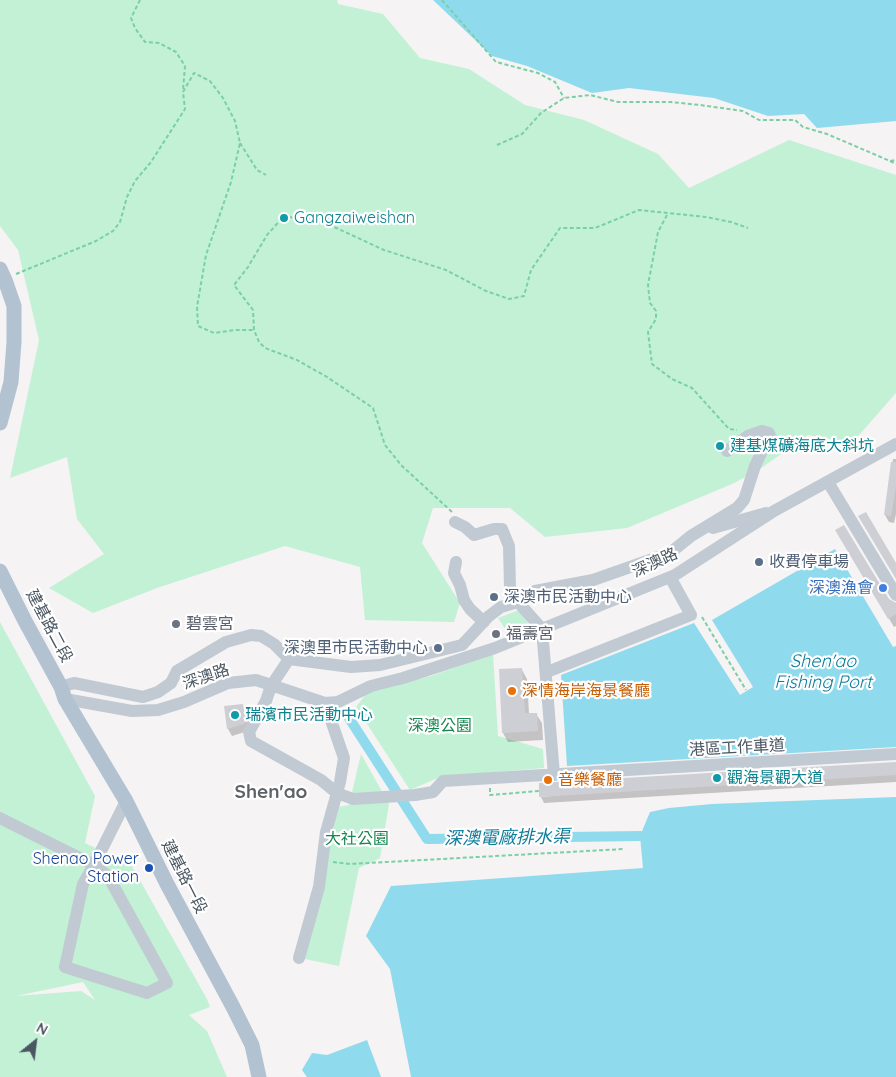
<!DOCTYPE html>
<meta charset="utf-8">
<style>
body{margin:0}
#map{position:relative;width:896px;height:1077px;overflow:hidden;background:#f5f3f3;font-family:Quicksand,sans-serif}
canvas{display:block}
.north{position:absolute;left:10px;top:1017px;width:50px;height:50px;-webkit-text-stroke:4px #fff;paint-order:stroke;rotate:29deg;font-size:14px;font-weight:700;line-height:20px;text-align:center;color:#4a5661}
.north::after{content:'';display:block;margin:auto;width:18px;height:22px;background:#4a5661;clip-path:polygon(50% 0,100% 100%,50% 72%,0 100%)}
</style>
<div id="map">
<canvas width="896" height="1077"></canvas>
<div class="north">N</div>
</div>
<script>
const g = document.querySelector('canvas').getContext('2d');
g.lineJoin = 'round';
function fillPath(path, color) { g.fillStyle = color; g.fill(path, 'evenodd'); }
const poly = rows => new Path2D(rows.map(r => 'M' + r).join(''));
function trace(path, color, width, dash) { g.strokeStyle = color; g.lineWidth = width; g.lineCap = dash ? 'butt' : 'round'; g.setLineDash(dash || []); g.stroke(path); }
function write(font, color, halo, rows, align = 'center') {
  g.font = font + ' Quicksand,"Noto Sans TC",sans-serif'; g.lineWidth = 4.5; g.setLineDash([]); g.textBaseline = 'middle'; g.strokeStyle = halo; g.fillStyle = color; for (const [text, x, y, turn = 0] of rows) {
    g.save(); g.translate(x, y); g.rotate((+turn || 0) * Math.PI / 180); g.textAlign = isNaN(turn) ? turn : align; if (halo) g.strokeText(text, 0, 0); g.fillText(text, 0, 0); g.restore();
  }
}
const green = poly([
 [0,0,337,0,338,4,383,14,420,58,469,69,525,105,584,120,658,154,689,188,789,140,896,175,896,393,852,443,808,435,757,471,732,484,627,528,545,537,510,508,433,508,422,543,460,603,454,622,365,620,360,567,285,546,157,588,93,613,49,588,104,554,77,519,67,457,10,478,39,340,18,250,0,226],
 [519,610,530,626,509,635,498,618],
 [0,622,95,796,85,843,119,859,125,854,207,999,210,1007,189,1015,207,1031,227,1077,0,1077],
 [83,982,95,1000,81,991,16,996],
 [493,654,498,736,543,749,544,768,440,777,410,790,356,707,369,690,431,676],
 [361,754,389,804,380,858,359,868,339,966,305,959,338,807,349,805]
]);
const water = poly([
 [433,0,896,0,896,121,817,128,804,114,768,116,714,98,629,88,592,93,527,66,492,56],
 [835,549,893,647,896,646,896,747,567,766,561,675,694,623,740,695,753,687,712,620],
 [896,797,896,1077,411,1077,390,969,366,936,391,886,643,868,640,836,650,812,669,808,712,804],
 [367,1040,381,1077,307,1077,302,1070,312,1053,327,1055]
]);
const shadow = poly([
 [893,459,896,459,896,514,894,523,889,522,885,515],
 [837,531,888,600,896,603,896,626,894,627],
 [522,670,527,679,529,714,536,714,542,723,543,740,508,742,503,733],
 [242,705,246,712,249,729,248,731,232,736,228,729,225,707],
 [896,763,896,782,544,803,541,797]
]);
const canal = poly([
 [349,718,427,839,640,836]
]);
const building = poly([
 [891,462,896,462,896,487,891,516,884,515],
 [866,512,896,563,896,579,858,516],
 [844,525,889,599,896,603,896,614,888,619,835,530],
 [522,668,525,713,537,713,538,731,502,733,499,669],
 [243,704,246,721,244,724,227,729,224,706],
 [896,762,896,775,539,797,539,783]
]);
const path = poly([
 [140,0,131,18,135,28,145,42,159,43,176,52,185,66,183,90],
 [442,0,496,62,538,73,555,82,564,98],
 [240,143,257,170,266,175],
 [497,145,522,134,541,113,564,98,590,95,618,102,671,102,700,105,743,111,759,120,795,120,803,127,827,134,890,161,896,160],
 [890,161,896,164],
 [667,215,658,232,648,285,650,303,656,311,656,319,648,332,652,364,672,379,692,388,729,429,737,430],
 [16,274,96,241,113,231,120,222,127,197,135,181,151,162,185,109,183,92,194,73,210,81,223,98,235,121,240,143,231,182,206,255,197,307,198,326,214,333,235,330,254,330],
 [452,512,401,465,385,445,373,408,327,377,297,360,265,348,259,342,254,330,253,310,234,285,248,267,267,235,284,216,302,219,332,226,384,250,446,270,486,291,509,299,524,296,531,270,560,228,595,228,639,210,706,217,731,222,748,228],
 [702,617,746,690],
 [571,783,572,789],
 [490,788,490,795,539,791],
 [333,862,350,864,624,849]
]);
const minor = poly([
 [828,482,896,595],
 [455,522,465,527,474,535,494,529,502,529,509,546,510,587,518,602,542,629,554,775],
 [713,528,766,513],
 [456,562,454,573,460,585,464,600,470,609,484,622],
 [289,659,271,686,266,701,249,732,251,741,321,780,337,793,353,799,415,795,433,792,443,781,896,754],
 [547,672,691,615,670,577],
 [61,687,74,683,143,697,158,692,171,683,177,671,226,642,251,635,261,636,274,644,289,659,351,667,380,665,462,645,489,616,501,607,518,602,535,591,593,580,670,553,691,536,737,508,744,500,755,466,762,451,771,438,769,433,762,431,748,436,727,451],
 [65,699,132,711,158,710,184,702,228,683,256,680,325,703,338,702,371,686,403,678,495,648,675,575,774,511,896,444],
 [0,818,94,865,126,801],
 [94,865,108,876,167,983,147,993,65,967,83,884,94,865],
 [299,958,319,887,326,832,340,782,344,758,325,703]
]);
const major = poly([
 [0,269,5,280,14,306,14,342,11,382,0,423],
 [0,571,25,621,61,687,65,699,126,801,167,884,233,1007,252,1045,259,1077]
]);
const markers = [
 [284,218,5,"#0f9aa8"],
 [720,446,5,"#0f9aa8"],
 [759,562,5,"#5c6f8a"],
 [883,588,5,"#3f7fe0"],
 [494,597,5,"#5c6f8a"],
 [176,624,5,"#6b7280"],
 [496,634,5,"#6b7280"],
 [438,648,5,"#5c6f8a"],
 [512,691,5,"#e8710a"],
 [235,715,5,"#0f9aa8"],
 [717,778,5,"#0f9aa8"],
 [548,780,5,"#e8710a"],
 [149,868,5,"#1a4fb4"]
];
const cultureNames = [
 ["Gangzaiweishan",294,218],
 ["建基煤礦海底大斜坑",730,446],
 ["瑞濱市民活動中心",245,715],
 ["觀海景觀大道",727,778]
];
const serviceNames = [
 ["收費停車場",769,562],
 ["深澳市民活動中心",504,597],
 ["深澳里市民活動中心",428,648,"right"]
];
const streetNames = [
 ["深澳路",655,563,-25],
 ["建基路二段",49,626,62],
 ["深澳路",206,677,-19],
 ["港區工作車道",737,748,-3],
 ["建基路一段",184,877,63]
];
const shopNames = [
 ["深澳漁會",873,588]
];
const worshipNames = [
 ["碧雲宮",186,624],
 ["福壽宮",506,634]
];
const foodNames = [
 ["深情海岸海景餐廳",522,691],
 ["音樂餐廳",558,780]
];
const parkNames = [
 ["深澳公園",440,726],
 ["大社公園",357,839]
];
const transitNames = [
 ["Shenao Power",139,859],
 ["Station",139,877]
];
const waterNames = [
 ["Shen'ao",823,662],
 ["Fishing Port",823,683],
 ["深澳電廠排水渠",507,838,-1]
];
const quarterNames = [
 ["Shen'ao",271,792]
];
fillPath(green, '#c3f1d5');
fillPath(water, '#90daee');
fillPath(shadow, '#0003');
trace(canal, '#90daee', 10);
fillPath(building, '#cdcfd5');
trace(path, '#7ad0a6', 2, [4, 2.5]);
trace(minor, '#c1cad2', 12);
trace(major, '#b3c2d1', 15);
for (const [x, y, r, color] of markers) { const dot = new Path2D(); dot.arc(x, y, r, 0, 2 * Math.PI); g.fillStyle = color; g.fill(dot); trace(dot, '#fff', 2); }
write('16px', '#0d838f', '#fff', cultureNames, 'left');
write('16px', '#4e5e75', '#fff', serviceNames, 'left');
write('16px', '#4a5661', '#fff', streetNames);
write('16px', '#366cbe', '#fff', shopNames, 'right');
write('16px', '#5b616d', '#fff', worshipNames, 'left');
write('16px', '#c56008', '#fff', foodNames, 'left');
write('16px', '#17864f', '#fff', parkNames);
write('16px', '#164399', '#fff', transitNames, 'right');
write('italic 18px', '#0c7c9b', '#fff', waterNames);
write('bold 19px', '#5f6368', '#fff', quarterNames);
</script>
